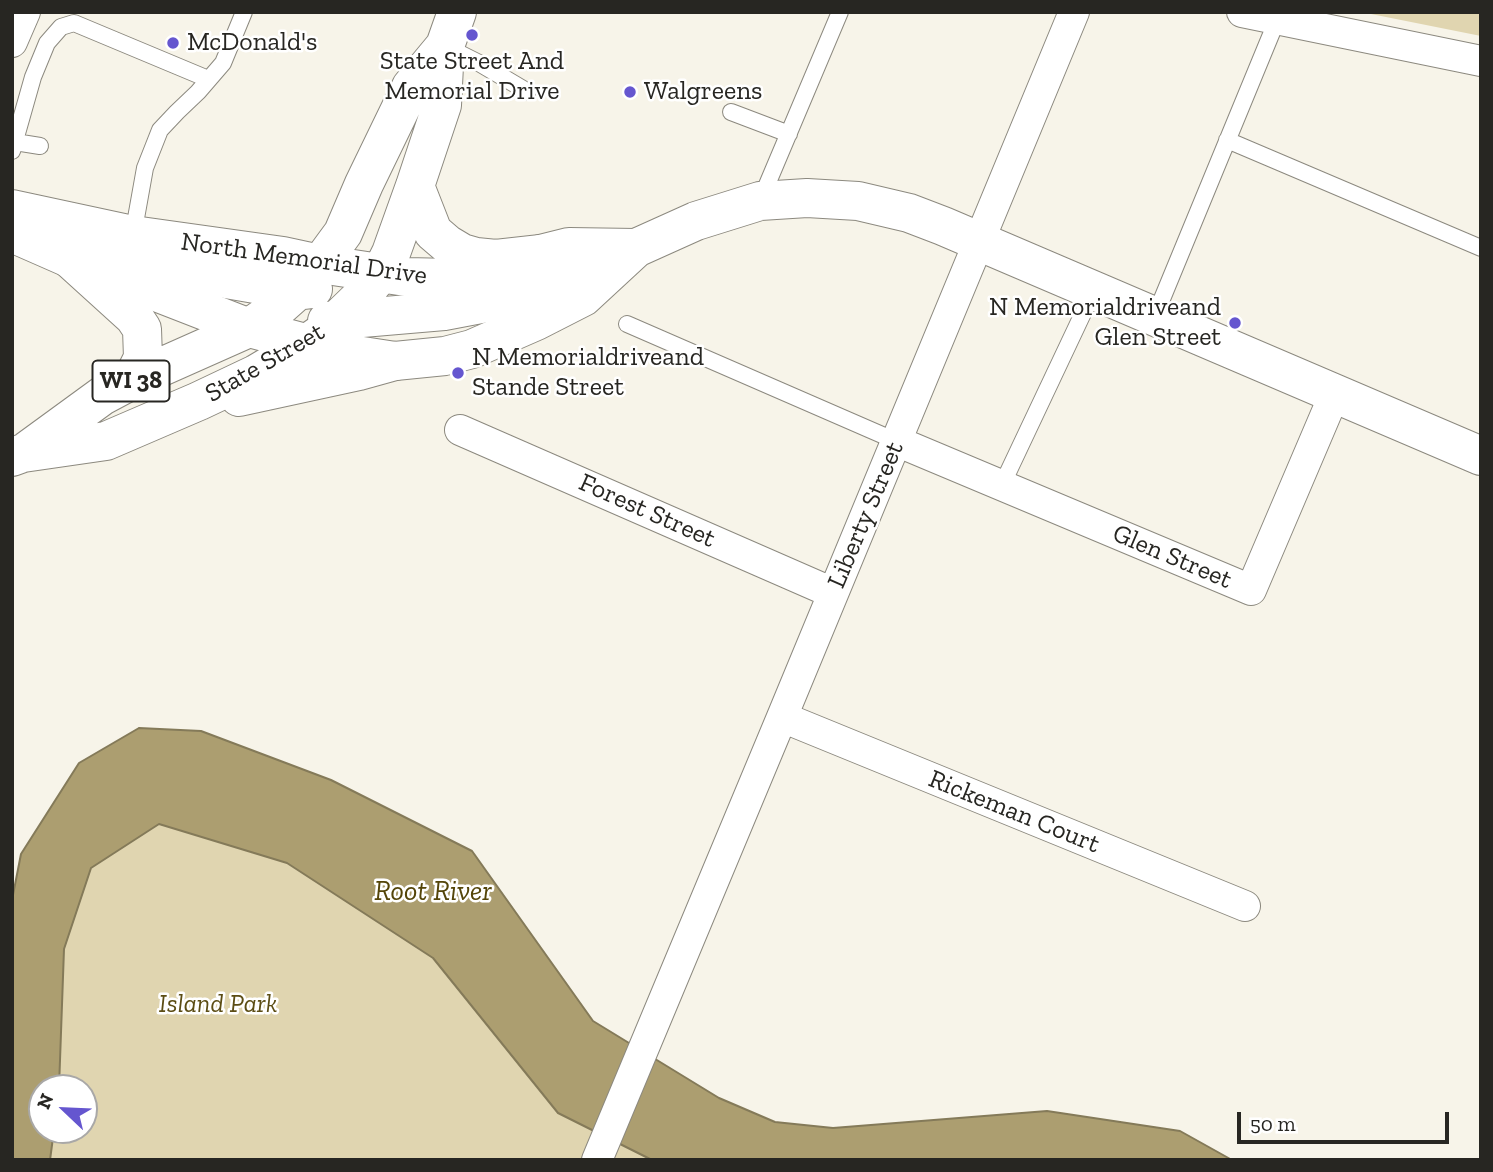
<!DOCTYPE html>
<style>
body{margin:0}
#map{position:relative;width:1493px;height:1172px;overflow:hidden;background:#f7f4e9;font-family:"Zilla Slab",serif}
canvas{display:block}
.frame{position:absolute;inset:0;border:14px solid #272622;pointer-events:none}
.north{position:absolute;left:28px;top:1074px;width:70px;height:70px;box-sizing:border-box;background:#fff;border:2px solid #a9a8a7;border-radius:50%;rotate:293deg;font-size:19px;font-weight:700;line-height:28px;text-align:center;color:#272622}
.north::after{content:'';display:block;margin:auto;width:24px;height:32px;background:#6556cf;clip-path:polygon(50% 0,100% 100%,50% 72%,0 100%)}
.scale{position:absolute;left:1237px;top:1112px;width:212px;height:32px;box-sizing:border-box;border:4px solid #272622;border-top:0;padding-left:9px;font-size:21px;line-height:24px;white-space:nowrap;color:#272622;-webkit-text-stroke:5px #fff;paint-order:stroke}
</style>
<div id="map">
<canvas width="1493" height="1172"></canvas>
<div class="frame"></div>
<div class="north">N</div>
<div class="scale">50 m</div>
</div>
<script>
const g = document.querySelector('canvas').getContext('2d');
g.lineJoin = 'round';
function fillPath(path, color) { g.fillStyle = color; g.fill(path, 'evenodd'); }
const poly = rows => new Path2D(rows.map(r => 'M' + r).join(''));
function trace(path, color, width, dash) { g.strokeStyle = color; g.lineWidth = width; g.lineCap = dash ? 'butt' : 'round'; g.setLineDash(dash || []); g.stroke(path); }
function write(font, color, halo, rows, align = 'center') {
  g.font = font + ' "Zilla Slab",serif'; g.lineWidth = 5; g.setLineDash([]); g.textBaseline = 'middle'; g.strokeStyle = halo; g.fillStyle = color; for (const [text, x, y, turn = 0] of rows) {
    g.save(); g.translate(x, y); g.rotate((+turn || 0) * Math.PI / 180); g.textAlign = isNaN(turn) ? turn : align; if (halo) g.strokeText(text, 0, 0); g.fillText(text, 0, 0); g.restore();
  }
}
const green = poly([
 [1361,12,1481,12,1481,36],
 [159,824,287,862,433,958,558,1113,652,1160,50,1160,54,1130,84,1130,84,1088,59,1088,64,949,91,868]
]);
const water = poly([
 [139,728,201,731,331,780,472,851,593,1021,719,1098,775,1122,833,1128,1047,1111,1180,1131,1232,1160,652,1160,558,1113,433,958,287,863,159,824,91,868,64,949,59,1088,42,1088,42,1130,54,1130,50,1160,12,1160,12,900,21,854,79,763,139,728]
]);
const service = poly([
 [445,46,479,63,528,92],
 [731,112,789,134],
 [1227,140,1481,248],
 [15,142,40,146],
 [12,151,33,77,47,43,61,27,74,23,208,79],
 [761,199,840,12],
 [133,235,145,168,160,130,177,112,198,92,223,63,244,12],
 [1155,316,1277,20],
 [627,324,896,441],
 [1002,485,1094,290]
]);
const minor = poly([
 [1242,12,1481,61],
 [12,42,25,12],
 [460,430,833,593],
 [896,441,1251,590,1335,393],
 [782,717,1245,906],
 [597,1160,782,717,1074,12]
]);
const secondary = poly([
 [12,209,133,235,283,256,320,264,406,277,453,278,485,272,541,254,569,247,636,248],
 [12,233,69,258,249,328,343,353,395,361,445,356,472,349,536,321,583,297,636,248,696,221,760,201,807,198,858,201,909,213,943,226,1481,456]
]);
const primary = poly([
 [415,186,433,232,447,244,462,253,476,257,496,259,541,254],
 [69,258,133,263,296,291,313,289],
 [69,258,134,317,142,329,143,358,132,380],
 [327,321,444,311,486,303,519,292,636,248],
 [239,397,359,371,395,361],
 [28,450,102,396,132,380,249,328,280,306,307,282,343,233,364,184,411,87,445,46],
 [12,457,23,453,106,441,199,401,256,374,308,343,328,329,360,298,381,273,391,253,415,186,442,105,445,46,457,12]
]);
const markers = [
 [472,35,7,"#6556cf"],
 [173,43,7,"#6556cf"],
 [630,92,7,"#6556cf"],
 [1235,323,7,"#6556cf"],
 [458,373,7,"#6556cf"]
];
const shields = [
 [131,381,77]
];
const shieldNames = [
 ["WI 38",131,381]
];
const poiNames = [
 ["McDonald's",187,43],
 ["State Street And",472,62,"center"],
 ["Memorial Drive",472,92,"center"],
 ["Walgreens",644,92],
 ["N Memorialdriveand",1221,308,"right"],
 ["Glen Street",1221,338,"right"],
 ["N Memorialdriveand",472,358],
 ["Stande Street",472,388]
];
const streetNames = [
 ["North Memorial Drive",304,259,8],
 ["State Street",265,363,-30],
 ["Forest Street",647,511,24],
 ["Liberty Street",866,515,-67],
 ["Glen Street",1172,557,23],
 ["Rickeman Court",1014,812,22]
];
const parkNames = [
 ["Island Park",218,1005]
];
const waterNames = [
 ["Root River",433,892]
];
fillPath(green, '#e0d5b0');
fillPath(water, '#ac9e70');
trace(water, '#847a59', 2);
trace(service, '#8c897f', 18);
trace(minor, '#8c897f', 32);
trace(secondary, '#8c897f', 40);
trace(primary, '#8c897f', 40);
trace(service, '#fff', 16);
trace(minor, '#fff', 30);
trace(secondary, '#fff', 38);
trace(primary, '#fff', 38);
for (const [x, y, r, color] of markers) { const dot = new Path2D(); dot.arc(x, y, r, 0, 2 * Math.PI); g.fillStyle = color; g.fill(dot); trace(dot, '#fff', 2.5); }
for (const [x, y, w] of shields) { const box = new Path2D(); box.roundRect(x - w / 2, y - 20.5, w, 41, 5); g.fillStyle = '#fff'; g.fill(box); trace(box, '#272622', 2); }
write('bold 24px', '#272622', null, shieldNames);
write('26px', '#272622', '#fff', poiNames, 'left');
write('26px', '#272622', '#fff', streetNames);
write('italic 26px', '#5c4d14', '#fff', parkNames);
write('italic 28px', '#544509', '#fff', waterNames);
</script>
